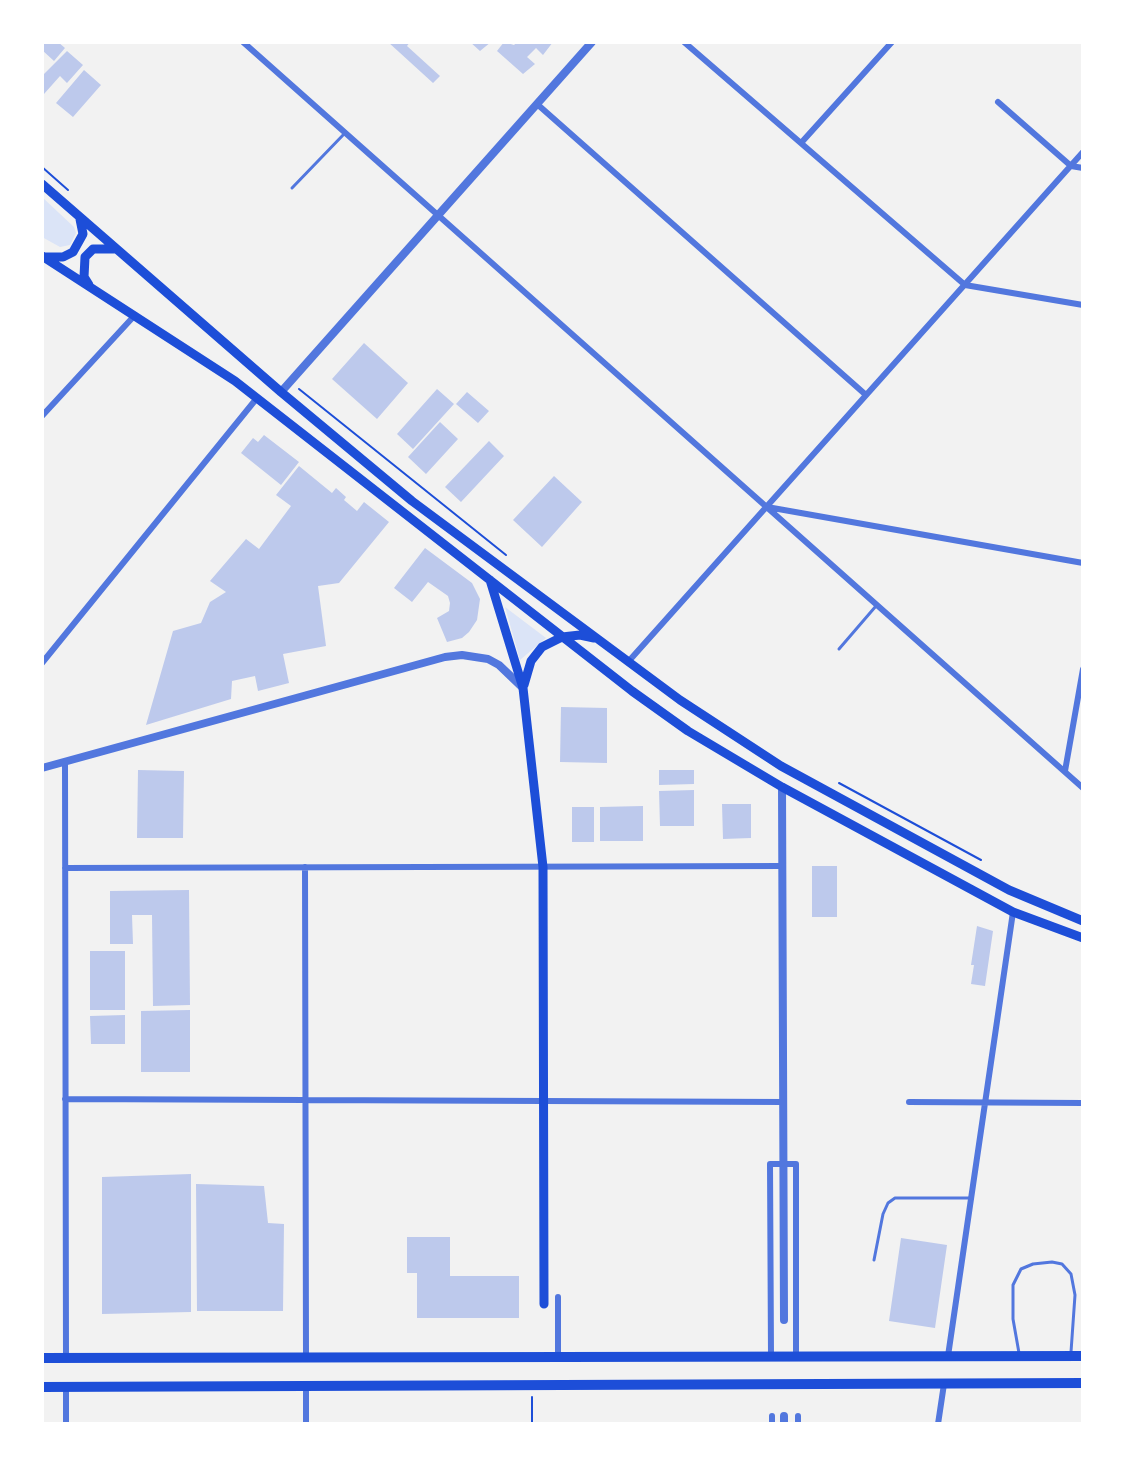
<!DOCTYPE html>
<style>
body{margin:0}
#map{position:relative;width:1125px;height:1466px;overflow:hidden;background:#f2f2f2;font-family:"Nunito Sans",sans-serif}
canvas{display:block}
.frame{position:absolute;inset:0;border:44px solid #fff;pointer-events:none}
</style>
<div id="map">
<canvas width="1125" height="1466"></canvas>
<div class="frame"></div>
</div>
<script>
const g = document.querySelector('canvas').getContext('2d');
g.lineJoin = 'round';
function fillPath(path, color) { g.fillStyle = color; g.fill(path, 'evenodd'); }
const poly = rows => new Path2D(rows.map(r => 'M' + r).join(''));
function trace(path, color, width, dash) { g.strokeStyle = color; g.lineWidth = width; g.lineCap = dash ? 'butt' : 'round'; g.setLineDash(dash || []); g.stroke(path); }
const green = poly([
 [42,197,74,227,76,233,70,245,60,247,42,237],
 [505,607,546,638,520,660]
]);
const building = poly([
 [42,42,58,42,65,48,54,61,42,50],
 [388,42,410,42,407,46,440,76,433,83],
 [470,42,491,42,480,51],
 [504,42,514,45,517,42,553,42,543,55,536,48,527,57,535,64,523,74,497,51],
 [67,51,83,65,67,83,60,76,44,94,42,76],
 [84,70,101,85,73,117,56,103],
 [364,343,408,383,377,419,332,379],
 [437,389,454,404,413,449,397,434],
 [467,392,489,411,478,423,456,404],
 [440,422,458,439,426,474,408,457],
 [264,435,299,462,281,485,241,453,253,438,258,442],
 [489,441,504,456,461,502,445,487],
 [299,466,332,493,336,488,346,497,344,500,357,511,364,502,389,522,339,583,318,586,326,646,283,654,289,683,258,691,255,676,232,681,231,699,146,725,173,631,201,623,210,602,226,592,210,581,246,539,259,549,291,506,276,495],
 [554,476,582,502,542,547,513,520],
 [425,548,472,583,480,599,477,620,469,632,462,638,447,642,437,618,449,611,450,603,448,596,428,582,412,602,394,588],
 [561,707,607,708,607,763,560,762],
 [138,770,184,771,183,838,137,838],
 [659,770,694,770,694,784,659,785],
 [694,790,694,826,660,826,659,791],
 [722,804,751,804,751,838,723,839],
 [643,806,643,841,600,841,600,807],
 [572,807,594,807,594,842,572,842],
 [812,866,837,866,837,917,812,917],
 [189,890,190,1005,153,1006,152,915,132,915,133,944,110,944,110,891],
 [977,926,993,931,985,986,971,984,974,965,971,965],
 [90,951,125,951,125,1010,90,1010],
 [190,1010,190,1072,141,1072,141,1011],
 [125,1015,125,1044,91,1044,90,1016],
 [191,1174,191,1312,102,1314,102,1177],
 [196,1184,264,1186,268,1223,284,1224,283,1311,197,1311],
 [407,1237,450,1237,450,1276,519,1276,519,1318,417,1318,417,1273,407,1273],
 [901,1238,947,1245,935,1328,889,1321]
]);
const path = poly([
 [42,167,68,190],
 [299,389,506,555],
 [839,783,981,860],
 [532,1424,532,1397]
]);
const service = poly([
 [292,188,345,133],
 [839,649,876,606],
 [874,1260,883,1214,888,1203,895,1198,971,1198],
 [1019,1353,1013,1319,1013,1285,1021,1269,1033,1264,1052,1262,1062,1264,1071,1274,1075,1295,1071,1352]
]);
const minor = poly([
 [243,42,1083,788],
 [684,42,965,285,1083,305],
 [998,102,1071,166,1083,168],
 [537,104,866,395],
 [801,143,892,42],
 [42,416,135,315],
 [767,507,1083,563],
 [628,662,1083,152],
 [42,663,257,398],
 [65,762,66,1358],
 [1065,771,1083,669],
 [305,867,306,1357],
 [65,868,782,866],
 [65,1099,783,1102],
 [909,1102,1083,1103],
 [771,1356,770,1164,796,1164,796,1356],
 [948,1356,1013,912],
 [558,1357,558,1297],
 [306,1386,306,1424],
 [66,1387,66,1424],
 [772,1416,772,1424],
 [798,1416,798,1424],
 [938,1424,944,1384]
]);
const tertiary = poly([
 [281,392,592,42],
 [42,768,445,657,462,655,488,659,499,665,523,688],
 [782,787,784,1320],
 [784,1416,784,1424]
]);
const secondary = poly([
 [42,184,281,392,412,501,680,700,781,766,1009,890,1083,921],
 [42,256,235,381,632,691,688,731,782,787,1013,912,1083,938],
 [45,257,63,257,73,252,83,234,80,219],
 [89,285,84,277,85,257,93,249,116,249],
 [490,580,523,688,543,867,544,1304],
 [524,685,531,661,542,647,562,637,580,635,594,638]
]);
const trunk = poly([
 [42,1358,1083,1356],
 [42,1387,1083,1383]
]);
fillPath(green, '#dbe4f7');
fillPath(building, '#bdc9ec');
trace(path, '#1d4ed8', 2);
trace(service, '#5277de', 3);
trace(minor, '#5277de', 6);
trace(tertiary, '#5277de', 8);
trace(secondary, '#1d4ed8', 9);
trace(trunk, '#1d4ed8', 10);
</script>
